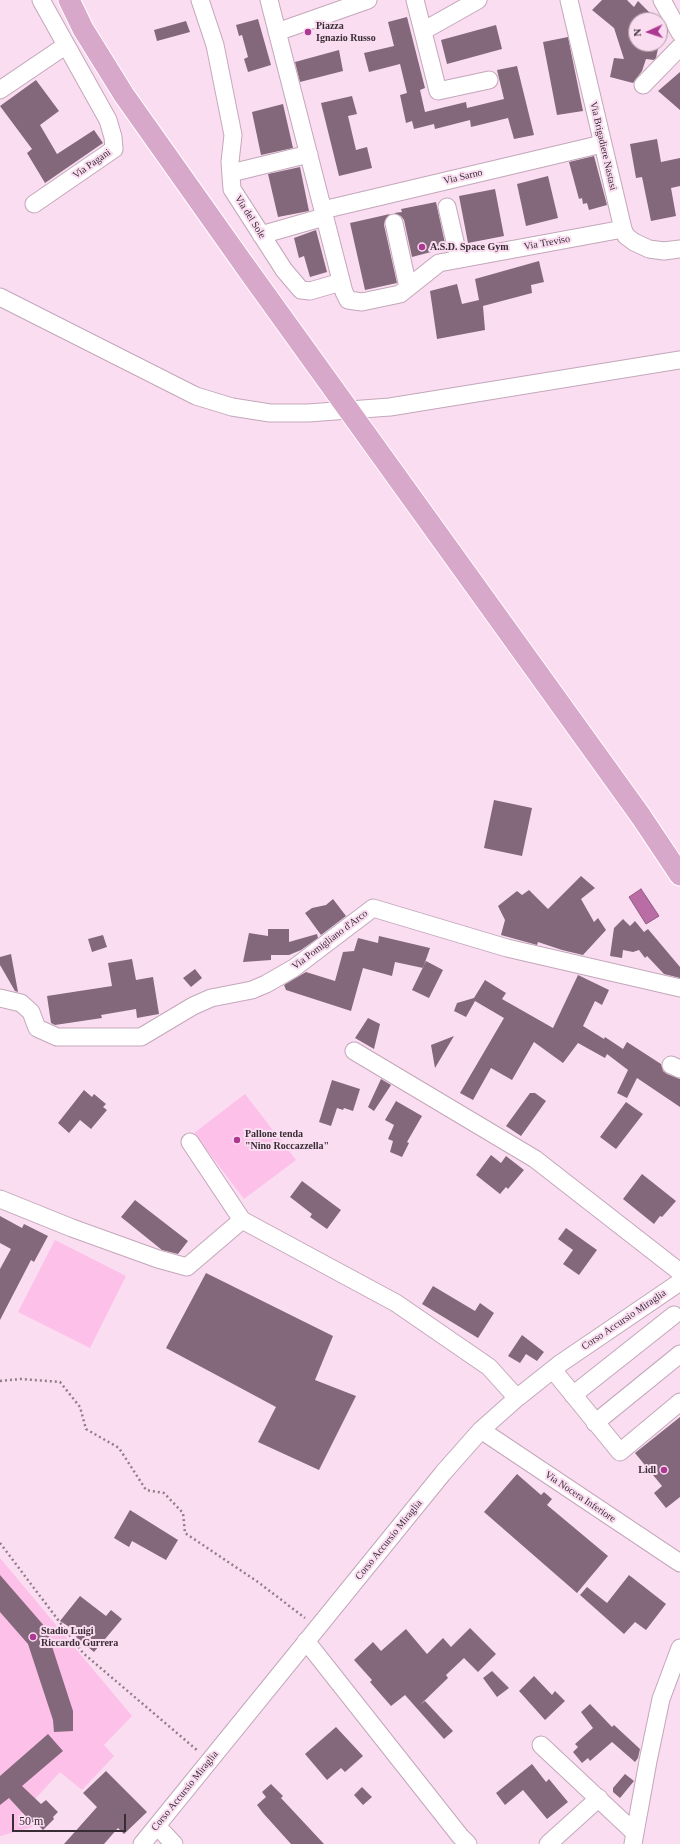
<!DOCTYPE html>
<style>
body{margin:0}
#map{position:relative;width:680px;height:1844px;overflow:hidden;background:#fbddf1;font-family:"Times New Roman",serif}
canvas{display:block}
.north{position:absolute;left:628px;top:12px;width:40px;height:40px;box-sizing:border-box;background:#fbddf1;border:1px solid #ad97a6;border-radius:50%;rotate:267deg;font-size:11px;font-weight:700;line-height:16px;text-align:center;color:#382d35}
.north::after{content:'';display:block;margin:auto;width:14px;height:18px;background:#ac3892;clip-path:polygon(50% 0,100% 100%,50% 72%,0 100%)}
.scale{position:absolute;left:12px;top:1814px;width:114px;height:18px;box-sizing:border-box;border:2px solid #382d35;border-top:0;padding-left:5px;font-size:12px;line-height:14px;white-space:nowrap;color:#382d35;-webkit-text-stroke:3px #fbddf1;paint-order:stroke}
</style>
<div id="map">
<canvas width="680" height="1844"></canvas>
<div class="north">N</div>
<div class="scale">50 m</div>
</div>
<script>
const g = document.querySelector('canvas').getContext('2d');
g.lineJoin = 'round';
function fillPath(path, color) { g.fillStyle = color; g.fill(path, 'evenodd'); }
const poly = rows => new Path2D(rows.map(r => 'M' + r).join(''));
function trace(path, color, width, dash) { g.strokeStyle = color; g.lineWidth = width; g.lineCap = dash ? 'butt' : 'round'; g.setLineDash(dash || []); g.stroke(path); }
function write(font, color, halo, rows, align = 'center') {
  g.font = font + ' "Times New Roman",serif'; g.lineWidth = 4; g.setLineDash([]); g.textBaseline = 'middle'; g.strokeStyle = halo; g.fillStyle = color; for (const [text, x, y, turn = 0] of rows) {
    g.save(); g.translate(x, y); g.rotate((+turn || 0) * Math.PI / 180); g.textAlign = isNaN(turn) ? turn : align; if (halo) g.strokeText(text, 0, 0); g.fillText(text, 0, 0); g.restore();
  }
}
const green = poly([
 [245,1094,296,1160,244,1199,194,1133],
 [55,1240,126,1276,90,1348,18,1312],
 [0,1558,132,1716,104,1745,114,1756,82,1790,60,1772,21,1814,33,1827,0,1836]
]);
const water = poly([
 [641,889,659,916,646,924,629,897,641,889]
]);
const building = poly([
 [602,0,627,0,634,7,638,1,657,20,636,20,636,44,659,44,656,58,654,60,646,59,642,71,633,83,610,77,614,58,624,59,614,28,592,10],
 [407,17,425,88,420,90,425,112,466,102,467,108,504,99,497,70,517,66,534,135,514,139,508,118,471,127,470,120,435,129,434,124,414,129,412,121,406,123,400,95,407,93,400,64,369,72,364,53,394,46,388,22],
 [258,19,271,65,248,72,244,59,248,57,242,35,239,36,236,25],
 [186,21,190,32,157,41,154,30],
 [496,25,502,49,447,64,441,40],
 [568,37,583,111,557,115,543,42],
 [339,50,343,71,300,82,295,62],
 [680,72,680,110,658,91],
 [36,80,59,111,40,125,57,154,94,130,103,143,45,183,27,153,32,149,0,106],
 [352,96,357,114,348,116,356,150,367,147,372,168,339,176,321,103],
 [283,104,293,148,261,155,252,112],
 [657,139,661,162,680,158,680,186,671,188,676,216,651,221,642,177,636,178,630,144],
 [594,156,607,205,589,210,587,203,583,204,582,198,579,199,569,162],
 [300,167,309,211,278,217,268,174],
 [548,176,558,218,526,226,517,184],
 [495,189,504,236,468,243,459,196],
 [436,202,446,248,412,257,404,220,401,216,394,213,402,212,401,209],
 [390,214,385,220,384,225,397,283,365,290,350,223],
 [316,230,327,272,310,277,304,256,299,258,294,238],
 [539,261,544,282,531,285,532,293,483,306,485,330,437,339,430,291,457,284,462,304,479,300,475,279],
 [494,800,532,808,522,856,484,848],
 [581,876,595,888,581,899,594,922,598,918,606,930,583,955,562,950,538,942,537,945,501,935,505,920,498,906,517,891,522,895,529,890,548,909],
 [333,899,346,916,321,935,305,913,312,908,326,905],
 [623,919,630,926,635,921,644,932,648,929,680,967,680,978,664,974,647,956,645,958,639,950,633,952,623,950,622,958,610,956,614,928],
 [268,929,289,929,289,942,317,934,318,938,301,950,289,955,271,955,271,960,243,962,249,933,268,936],
 [103,935,107,947,92,952,88,939],
 [379,936,430,948,423,968,395,962,392,976,363,968,351,1011,286,990,284,985,306,972,335,981,343,952,354,951,358,938,378,943],
 [11,954,18,992,15,991,0,965,0,957],
 [132,959,136,980,153,977,159,1014,137,1018,136,1009,101,1015,102,1018,55,1025,51,1023,47,996,112,986,108,963],
 [426,961,443,970,429,998,412,990],
 [195,969,202,978,191,987,183,978],
 [578,975,609,990,602,1005,595,1001,583,1026,604,1039,605,1037,623,1049,627,1042,661,1064,663,1071,667,1074,680,1079,680,1107,637,1078,627,1098,617,1093,628,1070,607,1054,605,1058,578,1043,563,1063,534,1042,512,1080,491,1068,473,1100,460,1093,504,1018,475,1001,466,1017,454,1011,457,1003,474,998,485,980,506,993,502,999,553,1028],
 [368,1018,380,1024,374,1049,355,1038],
 [454,1036,435,1068,431,1045],
 [381,1079,391,1085,374,1111,368,1107],
 [332,1080,360,1089,353,1111,344,1108,343,1110,337,1108,331,1126,319,1122],
 [84,1090,92,1097,94,1094,106,1104,103,1107,107,1110,91,1129,80,1120,69,1133,58,1123],
 [530,1093,535,1093,546,1101,521,1136,506,1126],
 [396,1101,422,1116,407,1142,409,1143,402,1157,390,1152,393,1141,388,1139,394,1125,385,1120],
 [626,1102,643,1114,616,1149,600,1137],
 [491,1155,501,1163,506,1156,524,1170,508,1189,506,1187,500,1194,476,1175],
 [642,1174,676,1201,662,1217,660,1216,654,1224,623,1199],
 [302,1181,341,1210,327,1229,310,1217,312,1214,290,1197],
 [135,1200,188,1241,178,1254,162,1250,121,1217],
 [0,1216,22,1228,24,1224,48,1236,34,1262,31,1260,0,1320,0,1269,11,1249,0,1243],
 [566,1228,597,1250,579,1275,563,1264,573,1250,558,1239],
 [206,1273,333,1336,315,1380,356,1396,319,1470,258,1442,276,1407,166,1348],
 [433,1286,475,1311,480,1303,494,1313,478,1338,422,1304],
 [522,1335,544,1352,537,1361,526,1354,520,1363,508,1356],
 [680,1417,680,1497,666,1508,654,1493,662,1486,635,1453],
 [517,1474,541,1495,544,1492,552,1499,547,1505,608,1556,577,1593,484,1512],
 [130,1510,178,1540,166,1560,132,1541,129,1547,114,1538],
 [0,1575,46,1628,73,1711,73,1731,54,1732,53,1720,28,1644,0,1612],
 [629,1575,666,1604,646,1630,635,1622,624,1634,580,1595,587,1587,607,1603],
 [80,1596,106,1616,111,1610,122,1619,94,1652,76,1637,79,1633,60,1621],
 [470,1628,496,1654,478,1672,464,1658,446,1675,448,1678,420,1705,425,1701,453,1731,444,1739,405,1695,391,1706,370,1682,372,1680,354,1660,373,1642,381,1651,406,1629,427,1654,443,1638,451,1647],
 [492,1671,509,1688,497,1697,483,1678],
 [534,1676,552,1695,555,1691,565,1701,545,1720,519,1691],
 [590,1704,612,1727,614,1725,640,1749,638,1758,635,1762,612,1742,590,1761,588,1758,582,1763,573,1752,578,1747,575,1744,593,1728,581,1712],
 [336,1727,363,1756,345,1772,341,1768,327,1780,305,1754],
 [48,1734,63,1751,22,1786,41,1804,46,1800,58,1812,53,1817,54,1819,43,1830,35,1822,31,1822,9,1798,0,1805,0,1776],
 [532,1764,546,1782,549,1779,568,1802,547,1819,523,1790,505,1805,496,1793],
 [106,1771,147,1812,124,1834,118,1828,104,1844,64,1844,97,1807,83,1793],
 [625,1774,634,1781,620,1798,613,1792,613,1788],
 [271,1784,283,1796,281,1798,324,1844,291,1844,263,1813,257,1805,266,1797,262,1792],
 [362,1787,372,1797,363,1805,354,1795]
]);
const path = poly([
 [0,1381,21,1379,60,1382,80,1407,86,1429,119,1448,146,1490,164,1493,183,1513,185,1533,258,1582,305,1618],
 [0,1543,83,1653,198,1751]
]);
const minor = poly([
 [200,0,215,45,233,135,230,162,232,189,284,270,301,290,310,291,341,282],
 [269,0,344,292,348,300,362,302,400,294,439,263,623,229],
 [415,0,438,91,489,80],
 [569,0,623,229,626,236,634,242,649,249,664,251,680,249],
 [662,0,680,33],
 [423,31,478,0],
 [277,32,368,0],
 [643,85,680,47],
 [0,90,65,46],
 [231,173,309,154],
 [34,204,114,149,113,137,108,120,41,0],
 [447,207,459,259],
 [323,210,602,144],
 [394,223,408,287],
 [261,235,317,219],
 [0,297,196,396,232,407,270,413,308,413,390,407,680,360],
 [0,998,21,1003,31,1012,37,1028,57,1037,141,1037,193,1006,211,998,252,990,266,984,294,968,373,908,507,948,680,988],
 [354,1051,535,1159,680,1272],
 [671,1065,680,1069],
 [190,1142,242,1220],
 [0,1199,72,1228,158,1259,187,1267,242,1220,396,1303,489,1367,517,1398],
 [553,1370,620,1452,680,1402],
 [573,1395,674,1315],
 [595,1423,680,1354],
 [481,1430,680,1563],
 [306,1641,460,1836,468,1844],
 [541,1745,635,1833],
 [157,1826,174,1844],
 [142,1844,443,1473,481,1430,517,1398,561,1363,680,1282],
 [548,1844,599,1798],
 [633,1844,648,1761,661,1699,680,1648]
]);
const major = poly([
 [69,0,83,29,124,95,245,266],
 [640,815,680,875]
]);
const majorBridge = poly([
 [245,266,640,815]
]);
const markers = [
 [308,32,4,"#ac3892"],
 [422,247,4,"#ac3892"],
 [237,1140,4,"#ac3892"],
 [664,1470,4,"#ac3892"],
 [33,1637,4,"#ac3892"]
];
const poiNames = [
 ["Piazza",316,26],
 ["Ignazio Russo",316,38],
 ["A.S.D. Space Gym",430,247],
 ["Pallone tenda",245,1134],
 ["\"Nino Roccazzella\"",245,1146],
 ["Lidl",656,1470,"right"],
 ["Stadio Luigi",41,1631],
 ["Riccardo Gurrera",41,1643]
];
const streetNames = [
 ["Via Brigadiere Nastasi",603,146,77],
 ["Via Pagani",92,164,-35],
 ["Via Sarno",463,177,-13],
 ["Via del Sole",250,217,58],
 ["Via Treviso",547,243,-10],
 ["Via Pomigliano d'Arco",330,940,-37],
 ["Corso Accursio Miraglia",624,1320,-34],
 ["Via Nocera Inferiore",580,1497,34],
 ["Corso Accursio Miraglia",389,1540,-51],
 ["Corso Accursio Miraglia",185,1791,-51]
];
fillPath(green, '#fcc0e9');
fillPath(water, '#b96da4');
trace(water, '#925a83', 1);
fillPath(building, '#82687a');
trace(minor, '#c3a7ba', 19);
trace(major, '#fff', 23);
trace(path, '#907d8a', 2.5, [2, 3]);
trace(minor, '#fff', 17);
trace(major, '#d8a8cb', 21);
trace(majorBridge, '#fff', 23, []);
trace(majorBridge, '#d8a8cb', 21);
for (const [x, y, r, color] of markers) { const dot = new Path2D(); dot.arc(x, y, r, 0, 2 * Math.PI); g.fillStyle = color; g.fill(dot); trace(dot, '#fbddf1', 1.5); }
write('bold 10px', '#382d35', '#fbddf1', poiNames, 'left');
write('10px', '#382d35', '#fbddf1', streetNames);
</script>
